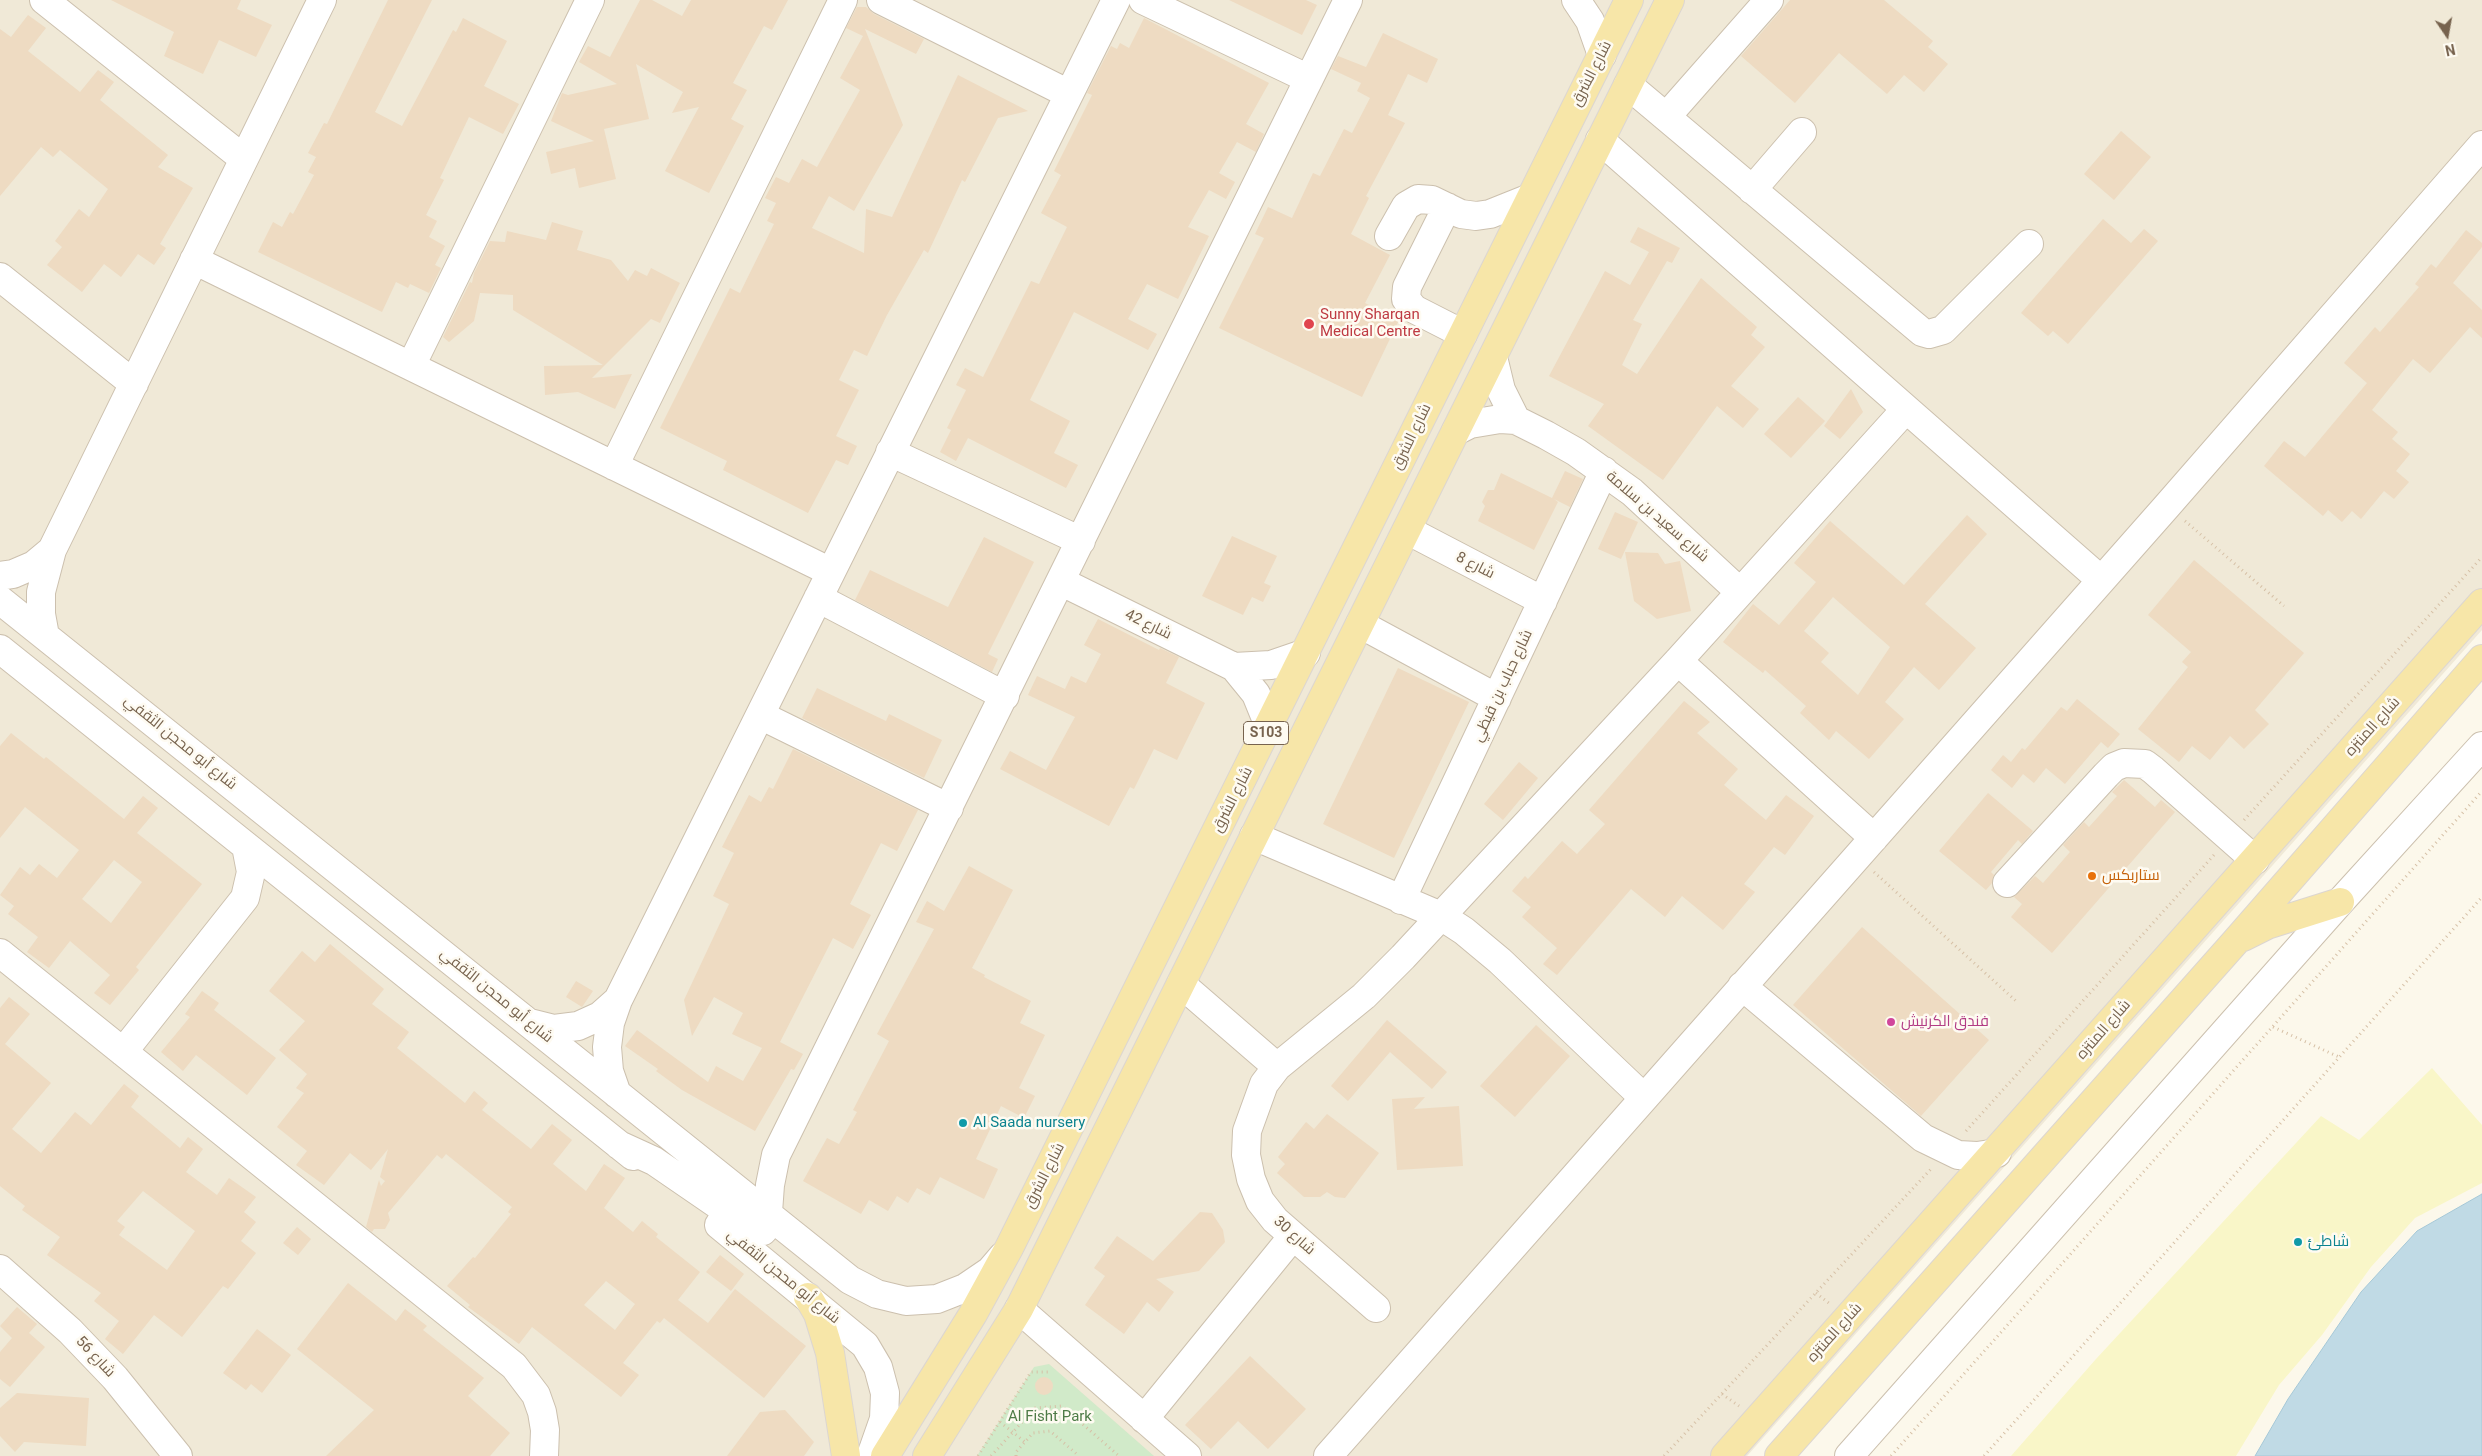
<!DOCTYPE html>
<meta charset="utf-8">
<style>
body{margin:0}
#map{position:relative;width:2482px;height:1456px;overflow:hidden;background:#fcf8eb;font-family:Roboto,sans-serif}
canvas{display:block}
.north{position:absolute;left:2422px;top:10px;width:50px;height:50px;-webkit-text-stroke:4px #fefbf2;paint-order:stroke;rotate:168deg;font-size:14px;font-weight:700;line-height:20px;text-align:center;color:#77634e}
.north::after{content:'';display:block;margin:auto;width:18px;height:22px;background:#77634e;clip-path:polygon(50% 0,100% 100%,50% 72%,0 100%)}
</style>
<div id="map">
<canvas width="2482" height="1456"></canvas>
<div class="north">N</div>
</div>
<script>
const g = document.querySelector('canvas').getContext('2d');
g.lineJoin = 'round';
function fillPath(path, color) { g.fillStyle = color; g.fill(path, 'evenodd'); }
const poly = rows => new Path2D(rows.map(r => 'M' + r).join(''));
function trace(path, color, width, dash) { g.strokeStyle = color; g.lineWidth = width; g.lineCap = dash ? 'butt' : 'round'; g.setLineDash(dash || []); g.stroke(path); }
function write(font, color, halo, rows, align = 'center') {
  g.font = font + ' Roboto,Cairo,sans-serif'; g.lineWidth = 5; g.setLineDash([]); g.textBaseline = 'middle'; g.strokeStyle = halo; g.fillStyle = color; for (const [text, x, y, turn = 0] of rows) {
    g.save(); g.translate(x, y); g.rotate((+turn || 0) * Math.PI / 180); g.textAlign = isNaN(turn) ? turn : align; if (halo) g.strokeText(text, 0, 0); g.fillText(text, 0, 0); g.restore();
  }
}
const residential = poly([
 [0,0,2482,0,2482,630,1747,1456,0,1456]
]);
const green = poly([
 [1049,1364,1154,1456,977,1456,1034,1367]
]);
const sand = poly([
 [2432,1068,2482,1125,2482,1183,2415,1218,2371,1267,2322,1335,2279,1385,2236,1456,2011,1456,2096,1359,2321,1116,2359,1140]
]);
const water = poly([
 [2482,1194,2482,1456,2255,1456,2288,1399,2361,1292,2417,1231,2482,1194]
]);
const building = poly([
 [111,0,241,0,237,9,272,25,256,57,219,40,203,74,164,56,174,32],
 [388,0,432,0,375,112,402,126,453,30,456,32,463,18,507,41,484,86,519,104,503,134,469,117,440,178,444,180,426,215,437,221,429,237,445,246,435,265,441,268,429,293,410,284,408,288,396,282,382,312,258,252,273,222,282,227,290,212,293,214,314,175,308,172,316,157,308,153,324,123,327,124],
 [640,0,652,0,682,16,691,0,788,0,772,30,764,26,733,83,747,90,731,119,744,126,709,193,665,171,699,107,672,113,683,92,636,64,649,119,604,129,616,179,579,188,575,168,551,174,546,152,594,141,551,121,562,93,568,95,617,84,579,62,588,46,610,57],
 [1229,0,1306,0,1317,5,1302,35],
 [1790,0,1884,0,1933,41,1928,47,1948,64,1924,92,1904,75,1887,94,1839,53,1795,103,1741,56],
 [857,7,866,7,874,14,924,39,916,54,865,29,903,125,854,211,829,196,812,228,864,253,866,209,892,217,958,75,1028,111,998,118,965,182,962,180,928,253,924,250,887,315,867,356,854,350,839,380,859,390,836,436,857,446,848,465,836,460,808,513,723,470,727,461,660,428,730,288,740,293,774,224,767,221,776,203,765,198,776,177,789,183,802,159,817,167,860,90,840,78,863,36,846,28],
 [28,15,46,28,28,51,80,92,98,70,114,82,100,100,168,155,158,167,193,188,160,244,166,248,154,265,138,254,121,277,104,264,82,292,47,265,62,247,55,241,79,209,89,217,108,189,60,150,53,157,41,147,0,196,0,29,11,37],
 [1144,18,1269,83,1246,124,1264,134,1256,152,1237,142,1219,173,1235,182,1226,199,1209,190,1188,227,1209,236,1178,299,1147,284,1128,319,1157,334,1148,350,1074,312,1030,400,1070,421,1054,453,1078,465,1066,488,968,438,956,461,940,452,951,430,947,428,966,390,956,385,965,368,983,377,1031,281,1039,284,1067,227,1041,213,1061,175,1054,171,1092,95,1087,93,1111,46,1117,49,1120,43,1129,48],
 [1383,33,1438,59,1427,83,1408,74,1388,115,1405,123,1366,196,1369,198,1351,234,1390,255,1365,303,1399,320,1362,397,1219,328,1264,238,1255,234,1268,207,1292,218,1313,173,1320,176,1344,129,1352,133,1370,98,1357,91,1361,83,1331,69,1338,56,1366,67],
 [2121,131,2151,157,2114,200,2084,174],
 [2103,219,2131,243,2144,229,2158,241,2068,344,2053,331,2048,336,2021,313],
 [552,222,583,231,577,250,611,260,628,281,635,270,647,276,651,268,680,283,660,323,651,319,592,378,632,374,615,409,578,392,545,395,544,366,603,365,513,310,513,295,480,293,474,321,449,342,443,337,470,282,472,283,474,273,490,241,505,242,507,231,546,240],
 [1638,227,1680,248,1672,263,1667,261,1633,320,1642,324,1622,365,1637,374,1701,278,1757,327,1751,335,1765,347,1731,386,1759,409,1743,428,1717,406,1663,480,1588,426,1604,404,1549,376,1605,271,1630,285,1649,252,1630,242],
 [2466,230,2482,243,2482,247,2453,283,2482,310,2482,338,2470,327,2430,373,2413,359,2372,410,2398,432,2392,439,2410,454,2396,471,2409,482,2394,499,2384,491,2361,519,2352,511,2342,522,2328,510,2323,516,2264,466,2284,441,2305,457,2367,383,2344,363,2375,327,2380,332,2419,287,2415,284,2431,264,2436,268],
 [1851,389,1863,412,1840,439,1824,426],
 [1798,397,1825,421,1791,458,1764,434],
 [1565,471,1583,479,1570,507,1554,499,1558,502,1534,550,1478,521,1485,506,1482,502,1488,490,1494,490,1501,473,1552,498],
 [1615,512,1638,522,1621,559,1598,549],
 [1967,515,1987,534,1925,604,1976,648,1939,690,1914,667,1885,702,1904,719,1869,759,1836,731,1829,740,1800,713,1806,706,1765,670,1763,673,1723,642,1753,604,1779,625,1816,582,1794,563,1830,521,1904,585],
 [1833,597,1890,647,1858,695,1821,662,1829,653,1804,631],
 [1232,536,1277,556,1264,583,1271,586,1263,602,1252,597,1243,615,1202,596],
 [984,537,1034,562,988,654,998,659,992,672,855,600,870,570,948,607],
 [1625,552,1658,553,1665,564,1680,561,1691,611,1657,619,1634,601],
 [2194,560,2304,653,2255,710,2269,724,2244,749,2230,736,2210,760,2192,746,2179,762,2138,729,2188,667,2182,662,2191,652,2148,615],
 [1098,619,1159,650,1160,648,1179,657,1166,683,1205,703,1177,760,1154,749,1134,789,1130,787,1109,826,1000,769,1010,751,1046,770,1075,717,1028,695,1037,676,1065,689,1071,676,1086,683,1101,654,1084,645],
 [1398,668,1469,702,1394,858,1323,824],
 [817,688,886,721,889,714,942,740,924,778,802,718],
 [2077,699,2120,734,2108,748,2101,742,2065,784,2046,768,2034,783,2023,774,2012,788,1991,770,2003,755,2011,762,2022,748,2025,750,2061,707,2067,711],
 [1684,701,1710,722,1697,733,1738,769,1724,785,1766,820,1786,795,1814,816,1785,855,1774,847,1744,884,1755,892,1723,930,1682,896,1665,917,1631,889,1557,975,1543,964,1557,948,1522,917,1531,907,1512,891,1525,876,1528,879,1562,841,1577,854,1605,824,1589,810],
 [11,733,44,759,46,757,124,819,143,796,158,808,137,833,202,884,136,967,139,970,110,1005,94,993,110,975,70,941,49,968,27,952,38,937,8,914,14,906,0,895,20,867,30,875,39,864,57,878,79,850,25,807,0,838,0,746],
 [114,860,142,882,111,923,82,899],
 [793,749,918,810,897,851,881,843,850,904,871,915,853,949,833,938,780,1042,803,1054,794,1070,791,1069,755,1131,682,1090,656,1071,658,1069,625,1046,637,1030,708,1082,716,1066,743,1081,762,1048,732,1034,743,1013,714,997,692,1036,684,1000,729,904,713,896,734,853,722,847,749,795,761,802,769,787,773,789],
 [1519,762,1538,778,1503,820,1484,804],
 [2124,780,2155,807,2161,800,2175,812,2052,953,2011,917,2022,904,2014,897,2035,876,2043,883,2070,852,2063,845,2084,822,2089,827,2117,796,2112,792],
 [1988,793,2033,831,2022,844,2018,840,1991,872,1994,875,1992,883,1986,890,1939,851],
 [969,866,1013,890,972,968,985,975,984,977,1031,1001,1020,1023,1045,1035,1019,1088,1035,1096,1024,1118,1001,1106,976,1159,998,1169,984,1199,940,1177,930,1195,917,1188,908,1203,897,1196,888,1211,869,1200,861,1214,803,1181,827,1138,839,1144,857,1112,853,1110,889,1041,877,1034,934,929,916,922,927,901,944,911],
 [1862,927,1989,1040,1921,1116,1793,1005],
 [330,944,384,989,372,1004,409,1032,397,1048,465,1103,474,1091,488,1103,482,1110,531,1149,552,1124,572,1140,553,1164,586,1191,604,1164,625,1178,604,1208,633,1232,642,1221,658,1234,656,1237,700,1272,678,1300,708,1323,735,1289,806,1346,764,1398,664,1318,660,1323,657,1321,623,1363,639,1375,621,1397,532,1327,519,1344,468,1307,470,1305,447,1286,473,1257,475,1258,511,1214,508,1212,512,1207,446,1154,442,1159,437,1155,388,1213,390,1220,385,1229,374,1229,372,1232,366,1227,379,1180,381,1186,385,1181,380,1177,388,1149,371,1170,350,1153,324,1185,296,1165,307,1151,277,1127,304,1093,296,1088,307,1074,279,1050,305,1021,269,991,302,951,315,962],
 [606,1281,635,1304,615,1330,584,1305],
 [576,981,593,991,582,1007,566,997],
 [202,991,219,1003,214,1010,276,1058,247,1095,196,1055,183,1071,161,1052,190,1017,185,1014],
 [9,997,30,1014,5,1044,51,1083,12,1129,41,1153,75,1112,91,1125,124,1084,139,1096,131,1107,180,1148,188,1137,203,1149,186,1172,217,1195,229,1178,256,1197,244,1212,256,1222,241,1241,256,1253,228,1289,223,1286,182,1337,154,1315,123,1354,105,1339,119,1321,94,1301,101,1293,47,1255,60,1237,22,1210,25,1206,0,1186,0,1008],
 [143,1191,195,1231,167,1270,119,1235,125,1227,117,1221],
 [1387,1020,1447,1072,1432,1089,1390,1052,1348,1101,1331,1086],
 [1536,1025,1570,1056,1515,1117,1480,1086],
 [1425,1097,1414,1109,1459,1106,1463,1166,1397,1170,1392,1099],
 [1327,1114,1379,1153,1345,1198,1335,1197,1327,1192,1320,1197,1304,1197,1277,1173,1285,1164,1278,1157,1306,1122,1314,1129],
 [1200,1212,1212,1213,1223,1230,1225,1242,1199,1271,1156,1279,1174,1292,1159,1312,1147,1302,1124,1334,1085,1305,1105,1276,1094,1268,1117,1236,1153,1261],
 [297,1227,311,1239,298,1255,283,1243],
 [720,1255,744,1274,731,1291,706,1272],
 [348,1283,396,1321,405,1309,427,1326,423,1330,484,1378,468,1396,510,1433,490,1456,326,1456,374,1410,297,1349],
 [17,1307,37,1324,29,1333,45,1347,10,1387,0,1379,0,1352,12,1338,0,1326],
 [257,1329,291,1355,262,1393,251,1384,246,1390,223,1373],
 [1250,1356,1306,1409,1268,1449,1238,1421,1211,1449,1185,1425],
 '1035 1386a9 9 0 1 1 18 0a9 9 0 1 1-18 0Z',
 [17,1393,89,1398,86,1446,24,1442,15,1452,0,1436,0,1408],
 [785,1410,814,1442,804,1456,727,1456,760,1412]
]);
const path = poly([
 [2185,521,2284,606],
 [2244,820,2482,557],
 [1874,872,2016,1001],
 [2273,1027,2339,1057],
 [1966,1131,2214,855],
 [1816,1293,1830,1304],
 [1722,1394,1739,1406],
 [1000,1422,1025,1442],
 [978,1456,1031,1372,1051,1372],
 [991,1456,1035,1408,1062,1406,1119,1456],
 [1016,1456,1016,1452,1033,1433,1050,1431,1079,1456],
 [1664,1456,1931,1169],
 [1891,1456,2482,791],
 [1984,1456,2482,897]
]);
const minor = poly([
 [44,0,244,159],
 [881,0,1069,94],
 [1143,0,1309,79],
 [1576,0,1590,21,1602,55],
 [1628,85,1922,332,1929,334,1943,330,2029,244],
 [1666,117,1769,0],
 [1600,140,2101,580],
 [1752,190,1802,132],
 [1447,207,1407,287,1406,299,1414,309,1463,334],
 [1389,236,1406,206,1418,199,1432,200,1461,214,1476,216,1490,214,1530,198],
 [194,260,831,572],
 [0,277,134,384],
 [1493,357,1501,390,1516,420],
 [411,366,590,0],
 [1456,431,1470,424,1500,419,1516,420,1546,435,1576,452,1632,492,1740,592],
 [890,452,1081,541],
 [614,466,843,0],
 [1407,530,1543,601],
 [0,576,13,574,34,565,52,550],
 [1062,582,1234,667,1256,694,1269,726],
 [818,598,1005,696],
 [0,600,850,1280,877,1294,906,1301,937,1299,965,1288,990,1271,1002,1257],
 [1360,624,1497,698],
 [45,636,41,614,41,592,52,550,322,0],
 [0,649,633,1156],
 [1678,661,1874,838],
 [1234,667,1271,665,1306,653],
 [760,715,949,808],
 [1254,836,1441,916,1464,931,1500,961,1644,1098],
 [2007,883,2106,775,2114,767,2124,763,2145,764,2153,770,2255,860],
 [1401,900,1604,471],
 [0,953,514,1366,536,1395,542,1412,545,1430,544,1456],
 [1181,984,1277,1067],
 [1742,986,1923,1138,1958,1155,1977,1156,1997,1153],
 [530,1023,554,1029,578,1026,600,1016,618,1000],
 [123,1052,245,898,251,872,246,846],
 [617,1094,609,1071,607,1047,610,1023,618,1000,1116,0],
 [619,1145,654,1161,756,1231,763,1231,767,1226,770,1185,776,1155,1348,0],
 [719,1225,865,1345,878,1367,885,1393,884,1419,871,1456],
 [0,1269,70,1331,115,1378,178,1456],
 [1376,1308,1275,1220,1260,1201,1251,1179,1246,1155,1247,1131,1264,1084,1277,1067,1364,996,1403,957,1678,661,1906,409],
 [1019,1309,1187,1456],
 [1144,1419,1293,1236],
 [1328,1456,2167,506,2482,145],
 [1849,1456,2340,902,2482,746]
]);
const major = poly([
 [2243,937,2267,925,2340,902],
 [808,1297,818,1314,830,1353,846,1456],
 [885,1456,973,1314,1009,1248,1629,0],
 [927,1456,1019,1309,1670,0],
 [1725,1456,2482,603],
 [1779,1456,2236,941,2482,659]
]);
const markers = [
 [1309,324,6,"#e0444e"],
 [2092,876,5,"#e8710a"],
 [1891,1022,5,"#d1479c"],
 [963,1123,5,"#0f9aa8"],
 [2298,1242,5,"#0f9aa8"]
];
const shields = [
 [1266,733,45]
];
const shieldNames = [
 ["S103",1266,733]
];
const streetNames = [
 ["شارع الشرق",1592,74,-63],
 ["شارع الشرق",1412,437,-64],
 ["شارع سعيد بن سلامة",1657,517,41],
 ["شارع 8",1475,566,27],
 ["شارع 42",1148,625,26],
 ["شارع حباب بن قيظي",1503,686,-65],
 ["شارع المنتزه",2373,727,-48],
 ["شارع أبو محجن الثقفي",180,743,39],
 ["شارع الشرق",1233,800,-63],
 ["شارع أبو محجن الثقفي",496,996,39],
 ["شارع المنتزه",2104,1030,-49],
 ["شارع الشرق",1045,1176,-63],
 ["شارع 30",1294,1236,42],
 ["شارع أبو محجن الثقفي",783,1277,39],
 ["شارع المنتزه",1835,1333,-48],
 ["شارع 56",95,1357,47]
];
const healthNames = [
 ["Sunny Sharqan",1320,315],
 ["Medical Centre",1320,332]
];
const foodNames = [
 ["ستاربكس",2102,876]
];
const hotelNames = [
 ["فندق الكرنيش",1901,1022]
];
const cultureNames = [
 ["Al Saada nursery",973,1123],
 ["شاطئ",2308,1242]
];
const parkNames = [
 ["Al Fisht Park",1050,1417]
];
fillPath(residential, '#f0e9d7');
fillPath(green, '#d1eac9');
fillPath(sand, '#f9f6c8');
fillPath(water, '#c0dae5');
trace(water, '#a6c8d7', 1);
fillPath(building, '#eedbc2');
trace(minor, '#ccc0ae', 30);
trace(major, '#dcd6d1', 30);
trace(path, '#d6c0a6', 3, [1, 4]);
trace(minor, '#fff', 28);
trace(major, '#f7e6a8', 28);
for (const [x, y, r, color] of markers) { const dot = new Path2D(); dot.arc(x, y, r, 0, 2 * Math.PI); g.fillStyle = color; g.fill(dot); trace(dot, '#fefbf2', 2); }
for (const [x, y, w] of shields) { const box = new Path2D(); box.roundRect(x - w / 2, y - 11.5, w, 23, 4); g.fillStyle = '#fefbf2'; g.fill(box); trace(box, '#77634e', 1); }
write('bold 14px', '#77634e', null, shieldNames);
write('15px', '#77634e', '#fefbf2', streetNames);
write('15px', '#be3a42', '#fefbf2', healthNames, 'left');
write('15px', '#c56008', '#fefbf2', foodNames, 'left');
write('15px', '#b23c85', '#fefbf2', hotelNames, 'left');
write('15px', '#0d838f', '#fefbf2', cultureNames, 'left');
write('15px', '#4e7c47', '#fefbf2', parkNames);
</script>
